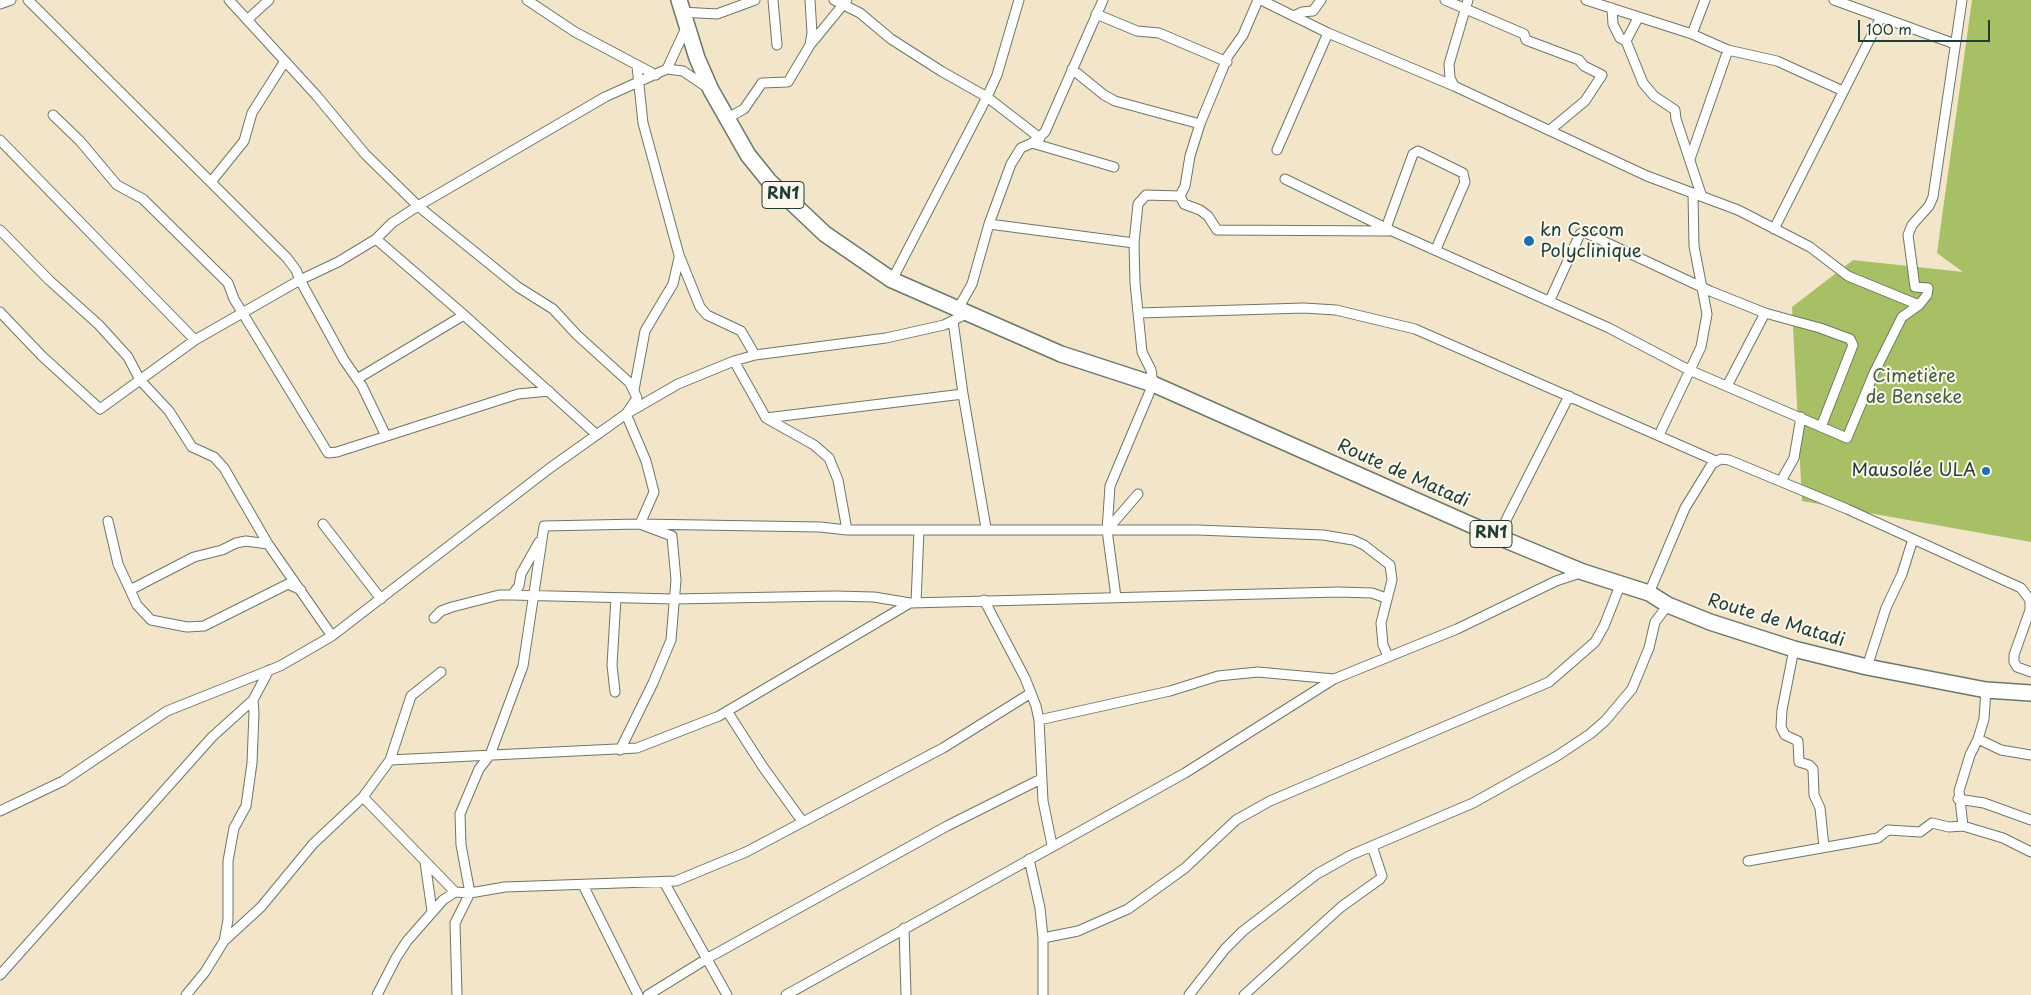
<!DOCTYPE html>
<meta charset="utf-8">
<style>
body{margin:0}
#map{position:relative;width:2031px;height:995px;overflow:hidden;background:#f3e5c9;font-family:"Playpen Sans",sans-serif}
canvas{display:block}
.scale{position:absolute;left:1858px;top:20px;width:132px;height:22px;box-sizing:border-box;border:2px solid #1f3d34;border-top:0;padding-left:6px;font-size:15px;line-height:18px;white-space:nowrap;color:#1f3d34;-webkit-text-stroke:4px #fbf7ec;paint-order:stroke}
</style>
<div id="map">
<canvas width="2031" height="995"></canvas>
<div class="scale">100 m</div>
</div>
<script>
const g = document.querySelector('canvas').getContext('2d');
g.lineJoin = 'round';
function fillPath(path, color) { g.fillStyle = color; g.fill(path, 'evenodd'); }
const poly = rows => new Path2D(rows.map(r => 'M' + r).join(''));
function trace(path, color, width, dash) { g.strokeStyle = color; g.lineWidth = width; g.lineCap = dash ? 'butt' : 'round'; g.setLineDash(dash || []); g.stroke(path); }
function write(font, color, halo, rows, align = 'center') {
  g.font = font + ' "Playpen Sans",sans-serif'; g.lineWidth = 4; g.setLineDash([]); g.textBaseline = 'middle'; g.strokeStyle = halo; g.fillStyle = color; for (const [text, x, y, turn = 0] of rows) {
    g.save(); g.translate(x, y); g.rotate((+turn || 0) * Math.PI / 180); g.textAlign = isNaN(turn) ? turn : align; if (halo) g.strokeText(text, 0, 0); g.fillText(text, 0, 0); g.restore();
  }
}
const green = poly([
 [1972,0,2031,0,2031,542,1802,501,1792,307,1853,260,1963,272,1937,253]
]);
const minor = poly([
 [28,0,287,258,296,270,300,280,338,262,376,239,392,223,418,206,605,97,667,69,683,71,708,88],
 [229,0,316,95,365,154,418,206,518,287,553,309,577,335,630,383,637,398,626,414,646,461,654,492,640,524,820,527,847,530,1198,530,1323,535,1353,540,1364,545,1390,565,1392,580,1381,623,1383,645,1388,656],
 [527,0,575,32,656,75],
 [773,0,777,45],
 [834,0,860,13,891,39,941,71,987,97,1040,138],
 [1261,0,1328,33,1454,86,1647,176,1738,210,1810,247,1848,276,1919,305,1902,317,1874,373,1847,438,1689,370,1609,328,1392,231,1285,179],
 [1445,0,1524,34,1526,40,1579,60,1584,66,1602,75,1585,101,1550,130],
 [1586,0,1692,34,1728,50,1777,61,1843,91],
 [1834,0,1955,44],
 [0,4,11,0],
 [1612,8,1613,24,1620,38,1626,41,1643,83,1654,96,1675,110,1676,119,1701,194],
 [681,12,717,14,755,0],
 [1096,14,1137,31,1159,33,1227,62],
 [1294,16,1302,12,1313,11,1321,0],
 [247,20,269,0],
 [1692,34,1705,0],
 [1626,41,1638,18],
 [810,45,812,33,810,0],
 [637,66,643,123,679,255,700,307,707,315,741,331,755,355],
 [667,69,686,28],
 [1072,69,1104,95,1115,101,1200,124],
 [1454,86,1450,78,1449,64,1468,0],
 [53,115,80,141,117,185,143,199,228,283,234,299,328,453,337,452,518,394,549,391],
 [726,119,744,109,762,83,788,82,810,45,847,0],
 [0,140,195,340],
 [1032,143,1114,167],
 [1277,150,1328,33],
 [1690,159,1728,50],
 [211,182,244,141,252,113,285,61],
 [1180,196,1184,204,1200,210,1208,216,1217,230,1389,231],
 [989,224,1134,243],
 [1386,228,1413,154,1418,151,1463,173,1464,178,1465,182,1436,249],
 [1774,229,1881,17],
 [0,230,49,280,99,325,128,357,140,380,169,411,192,447,214,457,224,468,268,544,332,636],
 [376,239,464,315,597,435],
 [892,280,987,97,997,75,1019,0],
 [1550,300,1580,234,1584,232,1710,291,1765,313,1820,328,1850,339,1853,345,1821,427],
 [1919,305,1927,295,1928,288,1915,287,1908,235,1912,225,1929,206,1933,197,1962,0],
 [959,307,972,284,989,224,1011,164,1021,148,1032,143,1045,132,1103,0],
 [0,312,42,356,100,409,195,340,300,280,344,360,362,386,386,436],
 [1139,313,1304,308,1336,310,1415,329,1716,461],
 [953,321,963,394,986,528],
 [734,361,766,418,814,445,829,458,838,480,847,530],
 [357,379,464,315],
 [1727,386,1765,313],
 [634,390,645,331,673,284,679,258],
 [766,418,963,394],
 [1659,435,1701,347,1707,314,1694,246,1693,193],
 [1781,481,1794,458,1801,417],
 [1506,520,1569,396],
 [108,521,118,564,137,605,151,620,187,627,204,626,288,584,301,590],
 [323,524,381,599],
 [1107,530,1138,494],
 [130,590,194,557,222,550,236,543,246,541,268,544],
 [1649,593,1685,508,1712,464,1721,459,1729,460,1847,509,2021,588,2030,600,2030,610,2014,655,2014,662,2017,667,2031,672],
 [512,595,519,586,521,574,539,542],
 [1116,597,1107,530,1110,486,1153,384,1151,370,1142,352,1135,283,1134,243,1138,204,1146,195,1180,196,1185,186,1190,156,1200,124,1228,56,1243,35,1258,0],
 [984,600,1025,678,1036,706,1039,720,1043,801,1052,845],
 [916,603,919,530],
 [434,618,441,611,452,607,499,595,512,595,673,599,835,596,874,597,910,603,1338,592,1372,593,1386,598],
 [1794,649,1782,710,1781,727,1785,735,1798,741,1799,762,1809,765,1813,769,1814,795,1820,808,1824,847],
 [1867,667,1886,608,1902,574,1913,539],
 [1986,690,1984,719,1978,739,1970,755,1959,791,1963,826,2003,838,2031,852],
 [615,692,612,665,616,598],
 [727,711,763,767,802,821],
 [1039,720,1170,691,1218,676,1258,672,1334,679],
 [1978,739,2001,750,2031,755],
 [390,760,411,696,441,672],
 [363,797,455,892,470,893,505,887,676,881,746,852,943,748,1031,693],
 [1958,799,1984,803,2031,820],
 [0,811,63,781,167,711,280,666,332,636,550,468,626,414,678,384,734,361,755,355,886,338,944,325,970,312],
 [1029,859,1040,908,1043,938,1043,995],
 [1748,861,1878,838,1888,830,1920,832,1932,823,1949,827,1963,826],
 [425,862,432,911],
 [664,882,727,995],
 [583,885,638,995],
 [904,928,906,995],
 [1043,938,1078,931,1128,909,1185,868,1236,820,1270,801,1549,682,1595,642,1604,626,1621,583],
 [224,941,261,907,313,844,363,797,390,760,637,748,719,716,910,603],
 [0,975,212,737,253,700,269,670],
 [186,995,205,972,224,941,228,920,228,861,234,828,246,806,252,763,254,713,253,700],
 [377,995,396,958,407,941,443,900,455,892],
 [457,995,455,923,470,893,461,845,460,814,479,769,490,755,523,666,544,526,640,524,672,536,676,580,671,640,653,683,620,750],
 [648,995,708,958,947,826,1041,779],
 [786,995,1185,773,1334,679,1457,629,1556,581,1583,572],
 [1189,995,1225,949,1243,931,1317,874,1351,855,1473,803,1557,756,1590,734,1605,721,1632,689,1649,648,1655,622,1668,605],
 [1244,995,1341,907,1380,879,1382,876,1372,846]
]);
const trunk = poly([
 [679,0,697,58,711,90,748,155,769,181,825,234,892,280,1061,354,1153,384,1503,539,1583,572,1649,593,1668,605,1710,622,1794,649,1867,667,1986,690,2031,693]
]);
const markers = [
 [1529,241,6,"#1f6fb2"],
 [1986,471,5,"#1f6fb2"]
];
const shields = [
 [783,195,42],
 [1491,534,42]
];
const shieldNames = [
 ["RN1",783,195],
 ["RN1",1491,534]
];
const poiNames = [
 ["kn Cscom",1540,231],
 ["Polyclinique",1540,252],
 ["Mausolée ULA",1976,471,"right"]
];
const parkNames = [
 ["Cimetière",1914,377],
 ["de Benseke",1914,398]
];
const streetNames = [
 ["Route de Matadi",1403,474,24],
 ["Route de Matadi",1776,621,17]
];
fillPath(green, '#a8c065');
trace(minor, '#697868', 11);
trace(trunk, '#697868', 18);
trace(minor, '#fff', 9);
trace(trunk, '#fff', 15);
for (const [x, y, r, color] of markers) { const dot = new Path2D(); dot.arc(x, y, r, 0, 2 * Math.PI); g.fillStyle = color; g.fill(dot); trace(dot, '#fbf7ec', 2); }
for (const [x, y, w] of shields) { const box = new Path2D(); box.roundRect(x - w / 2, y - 13.5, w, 27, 4); g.fillStyle = '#fbf7ec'; g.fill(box); trace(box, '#1f3d34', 1); }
write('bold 16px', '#1f3d34', null, shieldNames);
write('18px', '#1f3d34', '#fbf7ec', poiNames, 'left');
write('18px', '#415e40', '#fbf7ec', parkNames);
write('18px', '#1f3d34', '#fbf7ec', streetNames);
</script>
